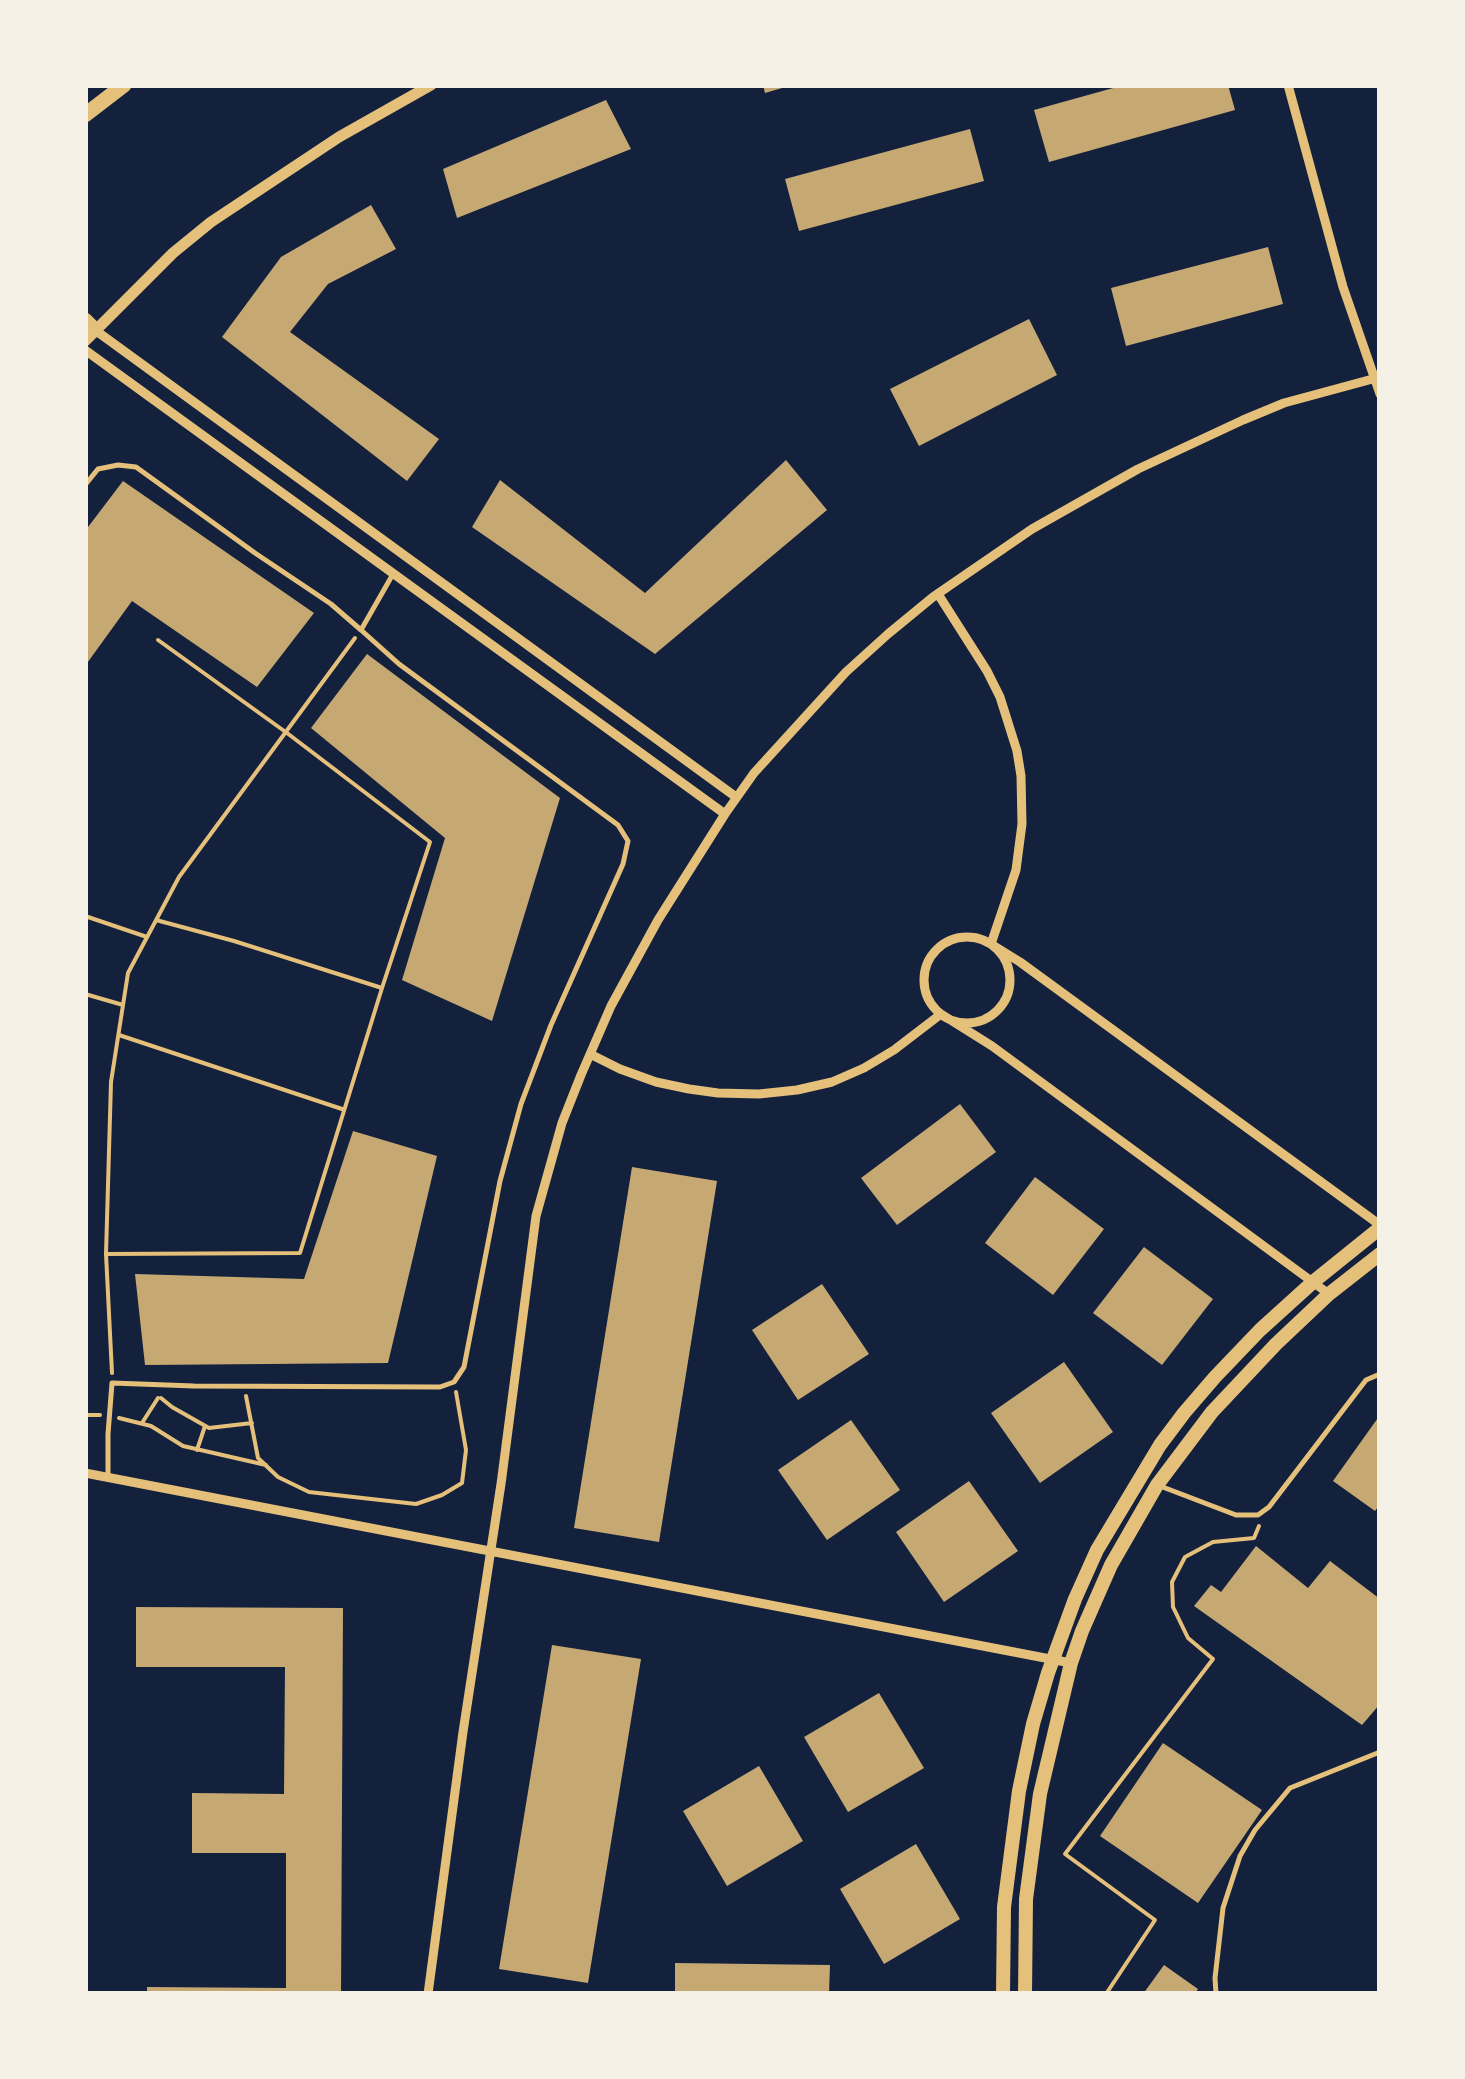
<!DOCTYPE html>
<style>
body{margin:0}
#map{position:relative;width:1465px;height:2079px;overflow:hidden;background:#14213d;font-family:"PT Sans",sans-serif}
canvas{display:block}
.frame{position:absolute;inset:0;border:88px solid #f6f1e7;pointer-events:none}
</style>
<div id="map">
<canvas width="1465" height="2079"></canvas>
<div class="frame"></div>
</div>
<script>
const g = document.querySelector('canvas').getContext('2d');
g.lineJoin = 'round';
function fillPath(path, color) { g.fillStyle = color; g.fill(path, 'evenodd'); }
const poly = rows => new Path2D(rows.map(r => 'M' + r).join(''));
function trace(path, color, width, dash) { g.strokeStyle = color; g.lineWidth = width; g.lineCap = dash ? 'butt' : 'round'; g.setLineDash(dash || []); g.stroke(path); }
const building = poly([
 [763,85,789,85,789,86,765,93],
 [1124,85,1228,85,1235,110,1049,162,1034,110],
 [606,100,631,149,457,218,443,169],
 [970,129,984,181,799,231,785,179],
 [371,205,396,249,328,284,290,332,439,439,407,481,222,337,281,257],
 [1268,247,1283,304,1126,346,1111,288],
 [1029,319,1057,375,919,446,890,389],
 [786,460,827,510,655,654,472,527,500,480,645,593],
 [123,481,314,613,257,687,132,601,85,666,85,531],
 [367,654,560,798,492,1021,402,980,445,838,311,728],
 [960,1104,996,1152,897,1225,861,1178],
 [353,1131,437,1156,388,1363,145,1365,135,1274,304,1279],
 [632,1167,717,1181,659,1542,574,1528],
 [1035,1177,1104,1229,1053,1295,985,1243],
 [1144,1247,1213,1299,1162,1365,1093,1313],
 [822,1284,869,1354,798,1400,752,1330],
 [1064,1362,1113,1432,1040,1483,991,1413],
 [1380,1415,1380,1504,1375,1511,1333,1481],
 [851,1420,900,1490,827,1540,778,1470],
 [969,1481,1018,1551,944,1602,896,1532],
 [1256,1546,1308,1588,1330,1561,1380,1599,1380,1704,1362,1725,1194,1606,1211,1585,1221,1592],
 [136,1607,343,1608,341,1994,147,1994,147,1987,286,1988,286,1853,192,1853,192,1793,284,1794,285,1667,136,1667],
 [552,1645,641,1659,588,1983,499,1969],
 [879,1693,924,1768,848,1812,804,1737],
 [1163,1743,1262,1810,1198,1903,1100,1836],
 [759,1766,803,1841,727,1886,683,1811],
 [916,1844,960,1919,884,1964,840,1889],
 [675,1963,830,1965,829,1994,675,1994],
 [1164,1965,1198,1989,1195,1994,1143,1994]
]);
const path = poly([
 [85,916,147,937],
 [156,920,234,941,382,988,430,842,287,733,158,640],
 [85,994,123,1005],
 [119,1035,342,1109],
 [106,1254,111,1082,128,973,179,877,355,638],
 [112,1373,106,1254,300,1253,382,988],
 [246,1396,258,1458,278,1477,309,1492,416,1504,442,1495,462,1483,466,1450,456,1392],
 [161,1398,172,1407,209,1428,252,1423],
 [85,1415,100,1415],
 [119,1418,151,1426,183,1446,266,1465],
 [142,1423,158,1398],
 [197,1450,205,1426],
 [1106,1994,1155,1920,1065,1854,1213,1659,1188,1638,1173,1607,1172,1582,1185,1557,1213,1542,1254,1538,1259,1526]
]);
const service = poly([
 [85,485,98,469,118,465,136,467,255,553,331,604,361,630],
 [108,1477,108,1434,112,1383,194,1386,440,1387,454,1382,464,1367,500,1181,521,1104,551,1025,623,864,628,841,618,825,399,664,361,630,393,574],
 [1160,1486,1236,1515,1258,1515,1269,1507,1366,1380,1380,1374],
 [1216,1994,1215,1978,1223,1908,1240,1856,1255,1830,1290,1788,1380,1752]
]);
const minor = poly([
 [1288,85,1343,287,1380,394],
 [95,330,736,797],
 [85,350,725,814],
 [938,594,987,671,1000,697,1017,751,1021,776,1022,824,1016,870,991,944,1020,962,1380,1225],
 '924 980a43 43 0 1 1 86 0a43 43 0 1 1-86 0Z',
 [590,1054,620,1069,656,1082,689,1089,718,1093,759,1094,797,1090,832,1082,864,1068,894,1050,941,1014,992,1046,1329,1294],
 [85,1473,1071,1663],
 [428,1994,463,1732,501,1484,536,1216,562,1123,581,1075,611,1006,658,920,725,814,754,773,846,672,888,634,933,597,1032,529,1138,469,1243,420,1284,403,1380,377]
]);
const tertiary = poly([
 [85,341,173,253,211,222,339,137,431,85]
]);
const secondary = poly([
 [1003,1994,1004,1907,1019,1791,1033,1724,1048,1673,1075,1599,1097,1550,1160,1445,1184,1413,1215,1377,1260,1330,1313,1282,1380,1228],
 [1025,1994,1026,1899,1040,1794,1071,1663,1082,1631,1111,1565,1157,1485,1212,1412,1276,1344,1329,1294,1380,1254]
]);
const primary = poly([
 [85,115,124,85],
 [85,320,95,330]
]);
fillPath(building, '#c6a872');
trace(path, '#e5c07b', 4);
trace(service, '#e5c07b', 5);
trace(minor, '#e5c07b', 9);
trace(tertiary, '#e5c07b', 11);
trace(secondary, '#e5c07b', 14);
trace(primary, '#e5c07b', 15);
</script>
